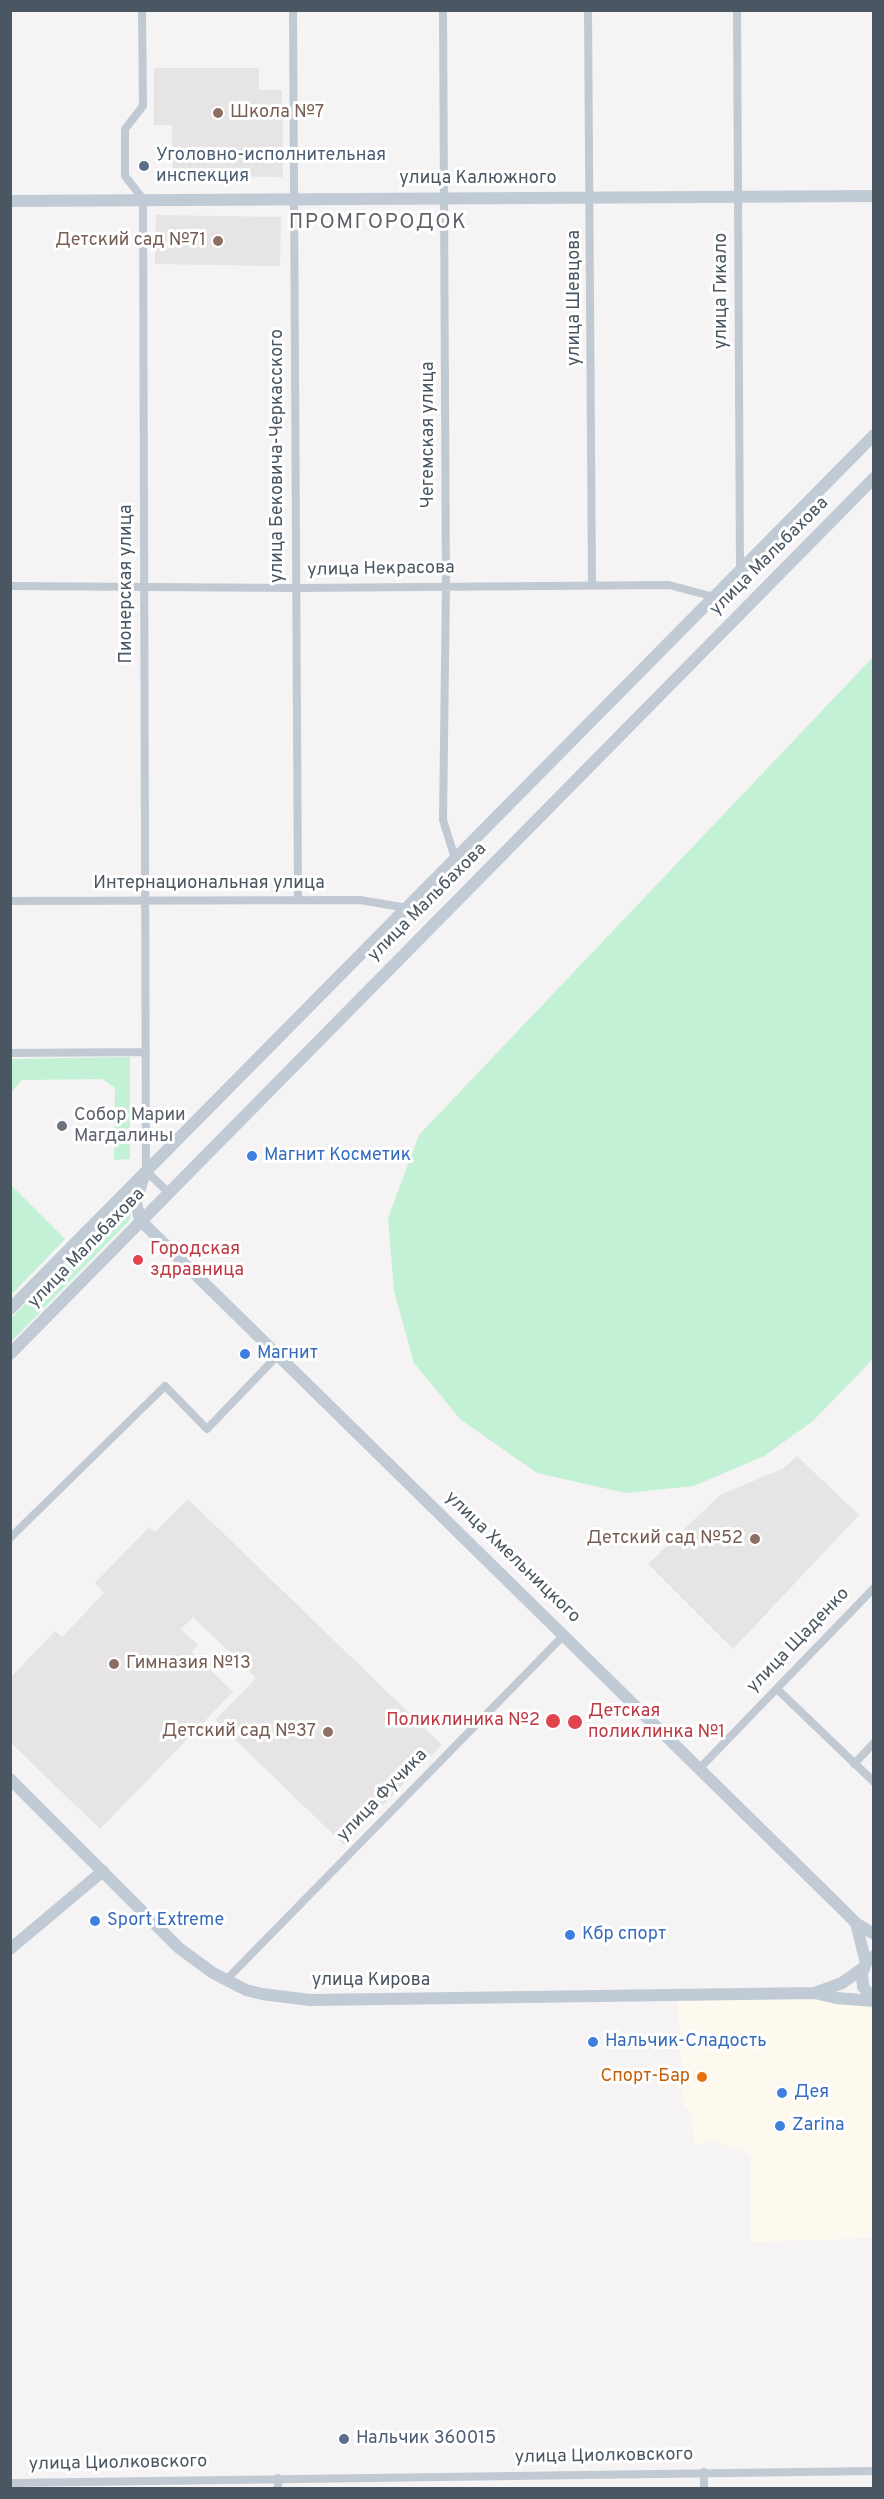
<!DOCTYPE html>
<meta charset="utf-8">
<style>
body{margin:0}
#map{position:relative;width:884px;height:2499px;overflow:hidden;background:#f5f3f3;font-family:Overpass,sans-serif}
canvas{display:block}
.frame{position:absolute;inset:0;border:12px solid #4a5661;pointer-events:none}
</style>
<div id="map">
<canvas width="884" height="2499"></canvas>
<div class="frame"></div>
</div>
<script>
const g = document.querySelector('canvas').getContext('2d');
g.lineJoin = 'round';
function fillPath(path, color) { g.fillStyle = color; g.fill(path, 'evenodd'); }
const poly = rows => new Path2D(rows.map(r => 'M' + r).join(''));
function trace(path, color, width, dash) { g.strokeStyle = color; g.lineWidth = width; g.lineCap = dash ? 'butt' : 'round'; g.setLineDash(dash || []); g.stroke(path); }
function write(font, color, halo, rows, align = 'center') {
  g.font = font + ' Overpass,sans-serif'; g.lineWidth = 6; g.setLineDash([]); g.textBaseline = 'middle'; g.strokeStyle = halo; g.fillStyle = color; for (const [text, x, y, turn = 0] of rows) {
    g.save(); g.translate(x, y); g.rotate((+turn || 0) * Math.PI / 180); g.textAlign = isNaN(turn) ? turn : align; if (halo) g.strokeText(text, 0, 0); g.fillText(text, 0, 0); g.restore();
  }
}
const commercial = poly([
 [677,1994,873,2001,873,2238,751,2242,751,2155,714,2140,694,2145,691,2112,684,2107]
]);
const education = poly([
 [154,68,259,68,259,90,282,90,283,177,173,176,172,125,154,125],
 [156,215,281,217,280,266,155,264],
 [797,1456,859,1515,733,1649,648,1564,720,1495,784,1468],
 [188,1499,442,1745,344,1845,215,1720,256,1678,193,1617,181,1629,198,1645,192,1652,233,1692,100,1829,11,1743,11,1677,55,1631,62,1637,104,1593,95,1583,149,1527,155,1532]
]);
const green = poly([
 [873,657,873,1359,813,1421,764,1456,694,1486,626,1493,537,1473,460,1419,414,1363,394,1291,388,1218,419,1135],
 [130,1057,130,1159,114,1160,115,1088,102,1079,22,1080,11,1092,11,1059],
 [10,1184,65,1239,11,1295,10,1295],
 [124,1206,130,1208,131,1215,129,1221,11,1342,11,1318]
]);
const street = poly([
 [142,10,143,106,125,129,125,176,143,199,146,1171,168,1192],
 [293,10,298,900],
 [443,10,446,586,443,820,455,858],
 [588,10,592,586],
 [737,10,740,570],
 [10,586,295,588,669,585,714,597],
 [10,901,360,900,407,908],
 [10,1053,146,1052],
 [10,1538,165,1386,207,1429,278,1355],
 [777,1689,874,1782],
 [854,1764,874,1743],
 [699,1769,874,1588],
 [226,1980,565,1634],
 [704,2472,704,2488],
 [10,2483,874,2471],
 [278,2488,278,2478]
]);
const secondary = poly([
 [10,201,874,196],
 [140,1220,840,1907,856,1923,874,1934],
 [140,1220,136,1202,144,1175],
 [10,1309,874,435],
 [10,1354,874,478],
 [10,1779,179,1948,213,1973,246,1990,262,1994,310,2000,815,1993,836,1998,874,2001],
 [856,1923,866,1963],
 [10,1949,103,1871],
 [874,1956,866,1963,862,1974,863,1987,874,1999],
 [815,1993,842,1983,863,1968]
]);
const markers = [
 [218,113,6,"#8d6e63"],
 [144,166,6,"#5c6f8a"],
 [218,241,6,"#8d6e63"],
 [62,1126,6,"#6b7280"],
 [252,1156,6,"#3f7fe0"],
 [138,1260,6,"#e0444e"],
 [245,1354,6,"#3f7fe0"],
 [755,1539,6,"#8d6e63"],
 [114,1664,6,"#8d6e63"],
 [553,1721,8,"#e0444e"],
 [575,1722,8,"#e0444e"],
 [328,1732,6,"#8d6e63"],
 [95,1921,6,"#3f7fe0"],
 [570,1935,6,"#3f7fe0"],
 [593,2042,6,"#3f7fe0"],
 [702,2077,6,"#e8710a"],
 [782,2093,6,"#3f7fe0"],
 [780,2126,6,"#3f7fe0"],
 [344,2439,6,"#5c6f8a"]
];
const educationNames = [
 ["Школа №7",230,113,"left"],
 ["Детский сад №71",206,241],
 ["Детский сад №52",743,1539],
 ["Гимназия №13",126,1664,"left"],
 ["Детский сад №37",316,1732]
];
const serviceNames = [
 ["Уголовно-исполнительная",156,156],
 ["инспекция",156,177],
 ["Нальчик 360015",356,2439]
];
const streetNames = [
 ["улица Калюжного",478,179],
 ["улица Гикало",722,291,-90],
 ["улица Шевцова",575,298,-90],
 ["Чегемская улица",429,435,-90],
 ["улица Бековича-Черкасского",278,456,-90],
 ["улица Мальбахова",770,557,-45],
 ["улица Некрасова",381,570,-1],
 ["Пионерская улица",127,584,-90],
 ["Интернациональная улица",209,884],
 ["улица Мальбахова",428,903,-45],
 ["улица Мальбахова",87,1249,-46],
 ["улица Хмельницкого",512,1558,44],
 ["улица Щаденко",799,1641,-46],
 ["улица Фучика",383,1796,-46],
 ["улица Кирова",371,1981],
 ["улица Циолковского",604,2457,-1],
 ["улица Циолковского",118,2464,-1]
];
const worshipNames = [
 ["Собор Марии",74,1116],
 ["Магдалины",74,1137]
];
const shopNames = [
 ["Магнит Косметик",264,1156],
 ["Магнит",257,1354],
 ["Sport Extreme",107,1921],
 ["Кбр спорт",582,1935],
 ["Нальчик-Сладость",605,2042],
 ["Дея",794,2093],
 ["Zarina",792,2126]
];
const healthNames = [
 ["Городская",150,1250],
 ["здравница",150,1271],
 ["Детская",588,1712],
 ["поликлинка №1",588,1733],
 ["Поликлиника №2",540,1721,"right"]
];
const foodNames = [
 ["Спорт-Бар",690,2077]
];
const quarterNames = [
 ["ПРОМГОРОДОК",378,224]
];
fillPath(commercial, '#fdf9ef');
fillPath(education, '#e6e4e5');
fillPath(green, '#c3f1d5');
trace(street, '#c1cad2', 8);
trace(secondary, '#c1cbd6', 12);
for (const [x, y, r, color] of markers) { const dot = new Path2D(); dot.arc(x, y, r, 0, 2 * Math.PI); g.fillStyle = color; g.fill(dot); trace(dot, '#fff', 2); }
write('18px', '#785e54', '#fff', educationNames, 'right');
write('18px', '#4e5e75', '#fff', serviceNames, 'left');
write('18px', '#4a5661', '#fff', streetNames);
write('18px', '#5b616d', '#fff', worshipNames, 'left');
write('18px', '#366cbe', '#fff', shopNames, 'left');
write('18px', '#be3a42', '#fff', healthNames, 'left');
write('18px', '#c56008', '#fff', foodNames, 'right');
g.letterSpacing = '1.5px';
write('21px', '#5f6368', '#fff', quarterNames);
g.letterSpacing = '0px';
</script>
